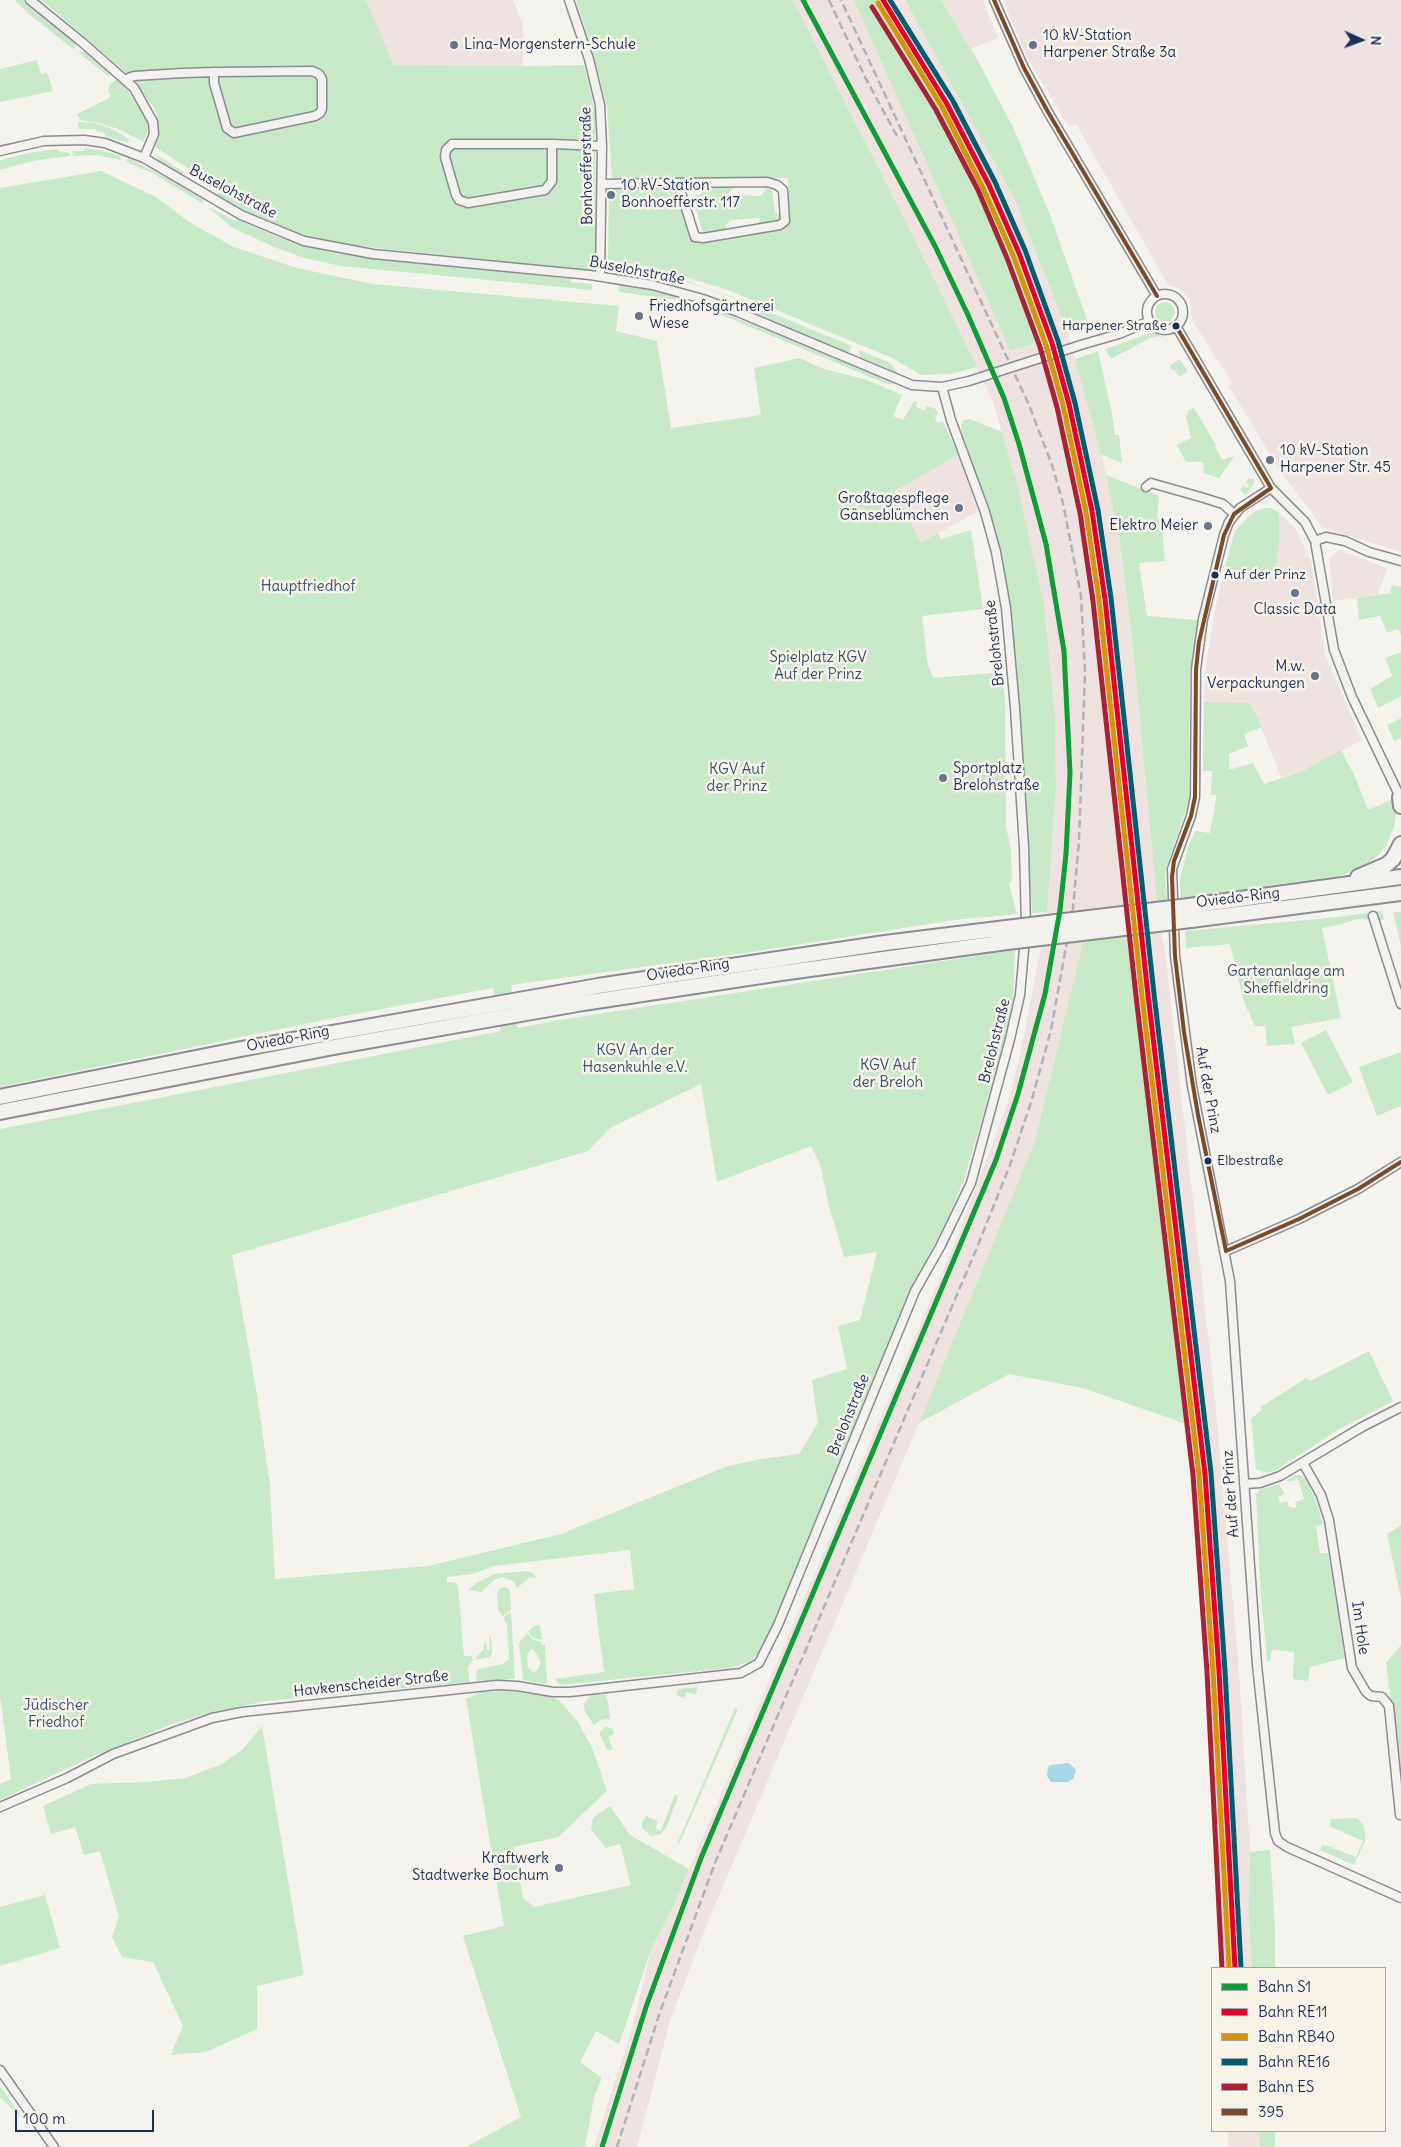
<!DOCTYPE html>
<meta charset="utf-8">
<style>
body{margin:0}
#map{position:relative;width:1401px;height:2147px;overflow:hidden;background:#f4f2ec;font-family:Delius,sans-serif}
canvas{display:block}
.legend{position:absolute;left:1211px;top:1967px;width:175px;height:165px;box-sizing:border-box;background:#f7f3e8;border:1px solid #9fa5b1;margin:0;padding:6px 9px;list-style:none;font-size:15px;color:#1b2f5e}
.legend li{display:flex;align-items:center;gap:10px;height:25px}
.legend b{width:25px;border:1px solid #9fa5b1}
.north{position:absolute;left:1336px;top:15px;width:50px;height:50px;-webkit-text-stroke:4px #f7f3e8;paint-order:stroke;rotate:92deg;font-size:14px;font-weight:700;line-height:20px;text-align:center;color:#1b2f5e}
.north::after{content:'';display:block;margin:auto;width:18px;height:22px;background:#1b2f5e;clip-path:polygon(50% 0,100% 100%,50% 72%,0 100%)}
.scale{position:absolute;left:15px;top:2110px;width:139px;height:22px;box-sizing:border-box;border:2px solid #1b2f5e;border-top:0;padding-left:6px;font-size:15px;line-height:18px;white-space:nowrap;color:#1b2f5e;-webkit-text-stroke:4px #f7f3e8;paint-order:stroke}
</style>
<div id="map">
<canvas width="1401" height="2147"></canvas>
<ul class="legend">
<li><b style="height:6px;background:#109c37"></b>Bahn S1</li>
<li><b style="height:6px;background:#e4002b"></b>Bahn RE11</li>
<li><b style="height:6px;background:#d6940e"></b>Bahn RB40</li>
<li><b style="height:6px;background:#005c6e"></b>Bahn RE16</li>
<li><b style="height:6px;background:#aa2135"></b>Bahn ES</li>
<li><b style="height:6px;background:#7a4b2a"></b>395</li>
</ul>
<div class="north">N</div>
<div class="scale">100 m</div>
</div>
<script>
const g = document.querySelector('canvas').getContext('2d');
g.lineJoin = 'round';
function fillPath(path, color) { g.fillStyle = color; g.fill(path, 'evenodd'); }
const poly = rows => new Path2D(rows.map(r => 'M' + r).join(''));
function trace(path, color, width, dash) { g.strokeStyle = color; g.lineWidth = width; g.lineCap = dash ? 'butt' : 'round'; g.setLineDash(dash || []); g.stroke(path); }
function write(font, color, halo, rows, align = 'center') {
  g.font = font + ' Delius,sans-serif'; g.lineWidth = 5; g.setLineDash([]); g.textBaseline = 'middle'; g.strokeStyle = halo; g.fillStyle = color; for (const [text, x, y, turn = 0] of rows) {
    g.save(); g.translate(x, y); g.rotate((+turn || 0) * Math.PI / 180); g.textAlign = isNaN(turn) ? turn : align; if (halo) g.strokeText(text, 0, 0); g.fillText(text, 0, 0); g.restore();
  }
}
const built = poly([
 [366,0,513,0,523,25,523,66,394,65],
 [793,0,905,0,1014,198,1065,325,1096,427,1119,536,1133,646,1157,903,1088,911,1083,941,1035,1141,919,1423,707,1924,670,2021,637,2147,594,2147,633,2025,651,1950,674,1905,959,1233,1008,1102,1018,1064,1046,923,1056,787,1055,716,1044,604,1017,483,993,402,908,226],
 [941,0,983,0,998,38,971,49],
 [1003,0,1401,0,1401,552,1321,527,1311,511,1281,473,1229,386,1233,384,1192,320,1190,299,1178,288,1169,286,1076,124,1069,127,1026,56],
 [958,455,978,511,921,543,895,491],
 [1270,508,1277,511,1295,528,1311,561,1325,655,1362,740,1302,771,1281,777,1261,727,1204,702,1205,673,1214,614,1232,540,1235,531,1249,515,1261,509],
 [1339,550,1387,568,1378,595,1333,601,1329,558],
 [1161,932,1165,950,1215,1399,1239,1672,1250,1852,1255,1968,1221,1968,1209,1655,1189,1425,1146,1068,1138,1017,1131,936],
 [1228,2131,1261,2131,1262,2147,1228,2147]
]);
const green = poly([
 [15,0,25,0,77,44,73,49,29,14],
 [42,0,366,0,394,65,523,66,584,65,595,112,596,263,591,268,583,270,350,245,309,237,280,227,247,212,216,196,217,193,225,192,155,147,159,132,158,120,154,108,131,77],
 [576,0,793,0,908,226,977,367,951,374,921,375,892,358,728,290,655,268,608,260,609,188,673,188,689,235,693,241,702,242,783,228,790,218,788,178,612,178,607,107,594,55],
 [854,0,876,0,947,104,989,185,1019,253,1043,317,1046,341,1010,350],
 [905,0,941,0,978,61,1014,129,1050,215,1090,328,1068,333,1014,198],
 [85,50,110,72,109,77,79,53],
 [37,60,41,74,47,72,53,91,0,102,0,69],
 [117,78,128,91,147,120,148,128,144,142,118,129,99,123,80,120,79,117,77,114,111,97,108,91,110,85],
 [78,122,96,123,112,129,129,139,128,143,105,136,105,133,96,131,96,129,79,129],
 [85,148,104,151,121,156,120,160,97,155,73,156,72,151,84,151],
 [58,149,58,151,70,153,70,156,33,161,0,170,0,160,29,153],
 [155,154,184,172,182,175,160,161],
 [128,158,169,179,204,200,202,203,152,173,126,162],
 [101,171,156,197,192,224,234,247,297,268,372,284,619,306,616,331,657,341,671,428,761,415,754,368,800,358,821,368,867,380,902,395,893,416,903,420,914,401,917,402,916,407,924,410,927,406,936,409,938,414,935,416,937,423,943,421,958,455,895,491,921,543,938,533,941,539,971,530,983,609,922,616,928,665,933,678,1003,672,1005,704,1006,827,1011,849,1012,881,1009,883,1017,914,955,920,745,953,511,985,518,1028,559,1020,1015,950,1013,1011,964,1180,947,1220,915,1282,771,1630,760,1652,749,1662,729,1668,560,1685,555,1679,604,1672,594,1594,634,1589,630,1550,494,1566,472,1574,447,1577,447,1582,454,1582,458,1585,464,1656,472,1656,473,1660,468,1667,469,1682,267,1701,208,1713,170,1725,96,1755,0,1800,0,1784,11,1779,0,1696,0,1129,501,1031,493,988,329,1019,0,1087,0,188],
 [701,1084,717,1182,811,1146,820,1164,829,1206,844,1257,877,1252,860,1320,838,1326,847,1369,812,1380,818,1423,799,1454,760,1459,725,1467,561,1534,428,1566,275,1579,270,1486,257,1395,232,1255,588,1151,610,1128],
 [702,187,733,187,728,195,761,196,767,188,772,190,775,212,783,215,780,220,773,223,758,225,760,218,730,220,724,230,703,234,692,196,701,194],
 [207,206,235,221,236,219,276,236,334,253,571,279,571,282,592,284,592,290,341,266,304,258,274,247,233,228],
 [663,275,675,277,687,281,735,298,852,346,849,353,740,308,736,299,705,288,674,278,677,286,655,280,657,276],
 [620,284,676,296,676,300,620,292,618,288],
 [680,297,770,331,884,378,894,384,887,384,724,316,680,301],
 '1155 312a10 10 0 1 1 20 0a10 10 0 1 1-20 0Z',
 [1150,333,1155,333,1168,340,1159,336,1150,338,1111,359,1105,349],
 [859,350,890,363,898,373,860,357],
 [1098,351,1111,409,1115,435,1119,435,1122,463,1101,454,1075,359],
 [1180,359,1188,372,1179,377,1174,369,1172,370,1169,366],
 [1194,408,1216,445,1215,446,1222,460,1230,457,1234,457,1219,478,1204,473,1203,462,1186,462,1177,445,1191,438,1186,417,1189,410],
 [970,419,1002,432,1017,483,1044,604,1055,716,1056,787,1047,912,1032,913,1013,624,1000,548,962,434,961,425,964,420],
 [1106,475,1159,496,1157,516,1162,528,1165,561,1139,563,1147,616,1198,620,1190,671,1189,801,1165,872,1167,902,1157,903,1133,646,1119,536],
 [1248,479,1254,479,1254,483,1246,495,1240,490,1243,486,1247,488,1249,485,1246,482],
 [1264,508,1270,508,1279,513,1279,544,1275,571,1251,571,1247,574,1225,566,1235,531,1254,512],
 [1392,585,1401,587,1401,635,1398,629,1387,633,1380,616,1359,620,1357,598,1390,593],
 [1401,652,1401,696,1378,708,1370,689,1392,676,1385,658],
 [1204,702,1250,703,1262,727,1244,734,1248,746,1229,754,1229,770,1253,763,1264,784,1302,771,1341,750,1356,779,1368,810,1393,799,1396,814,1394,827,1387,844,1380,854,1365,866,1339,876,1271,885,1210,897,1181,901,1180,879,1188,847,1195,831,1210,833,1216,800,1216,795,1211,795,1212,771,1203,771],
 [1401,718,1401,738,1394,741,1387,725],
 [1382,911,1384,920,1357,919,1339,925,1322,928,1341,1018,1291,1027,1295,1044,1267,1046,1265,1026,1255,1026,1244,1002,1230,944,1186,948,1185,931,1338,917],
 [1393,912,1401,912,1401,946],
 [1131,936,1138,1016,1146,1068,1189,1425,1083,1388,1009,1374,919,1423,1035,1141,1083,941],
 [1326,1030,1353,1082,1328,1095,1301,1043],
 [1401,1052,1401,1106,1377,1116,1359,1067],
 [1369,1351,1393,1401,1338,1430,1276,1470,1267,1473,1256,1469,1251,1419,1262,1410,1261,1407,1306,1378,1310,1381],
 [1296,1475,1300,1475,1306,1479,1316,1501,1323,1524,1316,1526,1320,1553,1328,1553,1345,1658,1310,1667,1308,1681,1293,1679,1294,1652,1272,1650,1270,1661,1267,1661,1260,1582,1256,1495,1259,1490,1279,1484,1285,1494,1278,1497,1280,1503,1287,1501,1289,1507,1297,1508,1295,1502,1304,1499,1298,1479,1289,1482,1287,1480],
 [1401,1525,1401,1598,1387,1534],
 [526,1571,533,1573,536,1577,530,1578,529,1574,529,1578,517,1588,513,1581,502,1577,494,1580,481,1592,469,1590,475,1584,495,1574],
 [504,1587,508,1588,510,1592,511,1610,502,1616,498,1609,497,1593,500,1588],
 [511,1612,515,1679,477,1681,476,1673,479,1669,503,1664,509,1659,507,1624,503,1618],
 [540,1625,542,1640,534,1638,528,1632,532,1627,533,1630,533,1626],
 [527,1633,534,1640,542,1642,542,1645,545,1645,547,1684,523,1680,519,1643],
 [531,1649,534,1650,541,1662,537,1671,533,1672,528,1668,527,1655],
 [491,1636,492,1654,490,1657,474,1660,483,1650,485,1642,486,1642,487,1650,490,1650,489,1638],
 [1401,1645,1401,1787,1386,1663],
 [698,1687,695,1695,687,1692,684,1698,676,1695,678,1689],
 [512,1691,548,1696,560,1701,578,1722,593,1750,607,1791,558,1837,514,1847,523,1898,534,1907,631,1885,620,1844,606,1848,591,1829,593,1818,610,1806,630,1835,689,1869,674,1905,651,1950,619,2044,596,2031,580,2062,602,2078,594,2097,585,2147,466,2147,521,2117,463,1936,504,1926,466,1699,481,1692],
 [604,1694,608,1701,610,1719,601,1720,594,1725,585,1712,584,1704,591,1695],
 [735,1708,738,1709,680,1842,677,1844],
 [262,1726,304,1975,257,1986,257,2029,206,2052,171,2055,183,2026,153,1962,122,1957,112,1937,119,1917,100,1851,84,1855,75,1827,51,1834,43,1806,91,1784,146,1782,185,1778,222,1764,242,1750],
 [605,1727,612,1728,614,1734,608,1737,613,1749,608,1751,599,1733],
 [675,1794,678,1796,677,1800,666,1828,661,1834,651,1836,642,1828,642,1823,646,1816,658,1821,655,1829,661,1831],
 [1357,1818,1364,1826,1365,1834,1365,1841,1354,1865,1320,1850,1322,1845,1328,1846,1356,1857,1363,1841,1329,1826,1331,1819],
 [1270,1850,1275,1927,1275,1965,1278,1968,1252,1968,1249,1916,1250,1852],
 [45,1895,60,1948,0,1966,0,1907],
 [0,2086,24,2120,0,2097],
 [1259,2131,1275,2131,1275,2147,1260,2147]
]);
const water = poly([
 [1069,1763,1076,1770,1073,1779,1068,1782,1051,1782,1047,1776,1048,1767,1051,1765]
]);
const minor = poly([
 [30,0,83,43,134,88,153,122,154,134,144,158],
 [569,0,589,59,600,105,602,146,600,276],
 [994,0,1024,68,1048,112,1157,296],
 [126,79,134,76,183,73,217,72,312,71,319,74,322,79,322,109,320,113,315,116,234,133,227,128,214,83,214,72],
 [552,144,552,181,545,190,468,203,459,200,456,195,445,157,446,150,452,144,552,144,602,146],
 [0,151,44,141,84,140,105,143,144,158,241,215,304,241,373,254,590,275,652,285,703,299,738,312,912,385,942,387,969,381],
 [602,184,668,183,767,182,777,185,783,190,785,221,780,225,703,238,695,237,678,183],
 '1147 312a18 18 0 1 1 36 0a18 18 0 1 1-36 0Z',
 [1176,326,1271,488,1305,522,1315,541,1334,650,1352,697,1400,797],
 [1084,344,1119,334,1150,321],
 [942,387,951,420,985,512,996,552,1006,608,1015,708,1024,847,1026,927],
 [1146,487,1151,483,1204,498,1223,504,1234,514],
 [1271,488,1240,508,1229,522,1224,535,1203,619,1196,669,1195,797,1191,816,1172,869,1175,956,1192,1086,1230,1281,1257,1665,1275,1833,1278,1841,1287,1847,1401,1898],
 [1315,541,1326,537,1345,541,1369,552,1401,561],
 [1373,916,1401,1004],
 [1226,1251,1299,1219,1358,1189,1401,1162],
 [1303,1463,1321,1495,1329,1520,1352,1668,1366,1692,1371,1696,1382,1697,1389,1706,1400,1815],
 [1244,1484,1260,1483,1280,1476,1362,1427,1401,1407],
 [0,1807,67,1778,113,1754,212,1718,242,1712,497,1685,517,1686,553,1692,570,1692,741,1673,759,1663,778,1625,915,1291,940,1247,971,1183,1010,1039,1020,995,1025,938],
 [0,2070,54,2147]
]);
const trunk = poly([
 [1400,797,1401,806],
 [1358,877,1386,865,1393,859,1401,844],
 [1189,906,1401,877],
 [1191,920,1401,893],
 [0,1097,241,1049,598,986,885,943,1006,928],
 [0,1112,334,1047,583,1003,781,973,1007,942]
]);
const rail = poly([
 [829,0,865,77,898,138],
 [617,2147,660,2012,715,1863,976,1250,1010,1165,1032,1099,1051,1030,1073,908,1079,841,1085,672,1081,596,1063,503,1052,465,1029,405,841,0]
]);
const minorBridge = poly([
 [969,381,1084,344]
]);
const trunkBridge = poly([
 [1006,928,1189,906],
 [1007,942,1191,920]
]);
const bus1 = poly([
 [994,0,1024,68,1048,112,1157,296],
 [1176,326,1271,488],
 [1226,1251,1198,1115,1184,1032,1175,956,1172,877,1174,861,1191,816,1195,797,1196,669,1199,642,1224,535,1234,514,1271,488],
 [1226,1251,1299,1219,1358,1189,1401,1162]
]);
const rail1 = poly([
 [602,2147,646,2007,701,1858,996,1160,1018,1094,1045,994,1060,910,1066,854,1070,773,1064,651,1046,544,1019,444,1004,398,968,315,935,246,803,0]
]);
const rail2 = poly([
 [883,0,947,104,989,185,1019,253,1052,343,1069,404,1092,511,1105,599,1148,995,1205,1474,1219,1671,1235,1968]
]);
const rail3 = poly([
 [878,3,942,107,983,188,1013,255,1046,345,1063,405,1086,512,1099,600,1142,996,1199,1475,1213,1671,1229,1968]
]);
const rail4 = poly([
 [890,0,953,101,995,182,1025,250,1058,341,1075,403,1098,510,1111,598,1154,994,1211,1473,1225,1671,1241,1968]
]);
const rail5 = poly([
 [872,7,936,110,978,190,1007,258,1040,347,1057,407,1080,513,1093,601,1136,996,1193,1475,1207,1672,1222,1968]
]);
const markers = [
 [454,45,5,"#677390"],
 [1033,45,5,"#677390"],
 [611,195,5,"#677390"],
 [639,316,5,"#677390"],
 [1176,326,4.5,"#1b2f5e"],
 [1270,460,5,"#677390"],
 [959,508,5,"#677390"],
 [1208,526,5,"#677390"],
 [1215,575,4.5,"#1b2f5e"],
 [1295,593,5,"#677390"],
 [1315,676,5,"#677390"],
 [943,778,5,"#677390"],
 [1208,1161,4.5,"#1b2f5e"],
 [559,1868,5,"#677390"]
];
const busNames = [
 ["Harpener Straße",1167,326,"right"],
 ["Auf der Prinz",1224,575],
 ["Elbestraße",1217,1161]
];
const poiNames = [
 ["10 kV-Station",1043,36],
 ["Harpener Straße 3a",1043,53],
 ["Lina-Morgenstern-Schule",464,45],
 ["10 kV-Station",621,186],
 ["Bonhoefferstr. 117",621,203],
 ["Friedhofsgärtnerei",649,307],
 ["Wiese",649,324],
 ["10 kV-Station",1280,451],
 ["Harpener Str. 45",1280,468],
 ["Großtagespflege",949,499,"right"],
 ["Gänseblümchen",949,516,"right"],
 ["Elektro Meier",1198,526,"right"],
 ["Classic Data",1295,610,"center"],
 ["M.w.",1305,667,"right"],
 ["Verpackungen",1305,684,"right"],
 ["Sportplatz",953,769],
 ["Brelohstraße",953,786],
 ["Kraftwerk",549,1859,"right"],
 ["Stadtwerke Bochum",549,1876,"right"]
];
const streetNames = [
 ["Bonhoefferstraße",587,166,-91],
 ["Buselohstraße",233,192,28],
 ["Buselohstraße",637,271,11],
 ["Brelohstraße",995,643,-96],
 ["Oviedo-Ring",1238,898,-7],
 ["Oviedo-Ring",688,970,-9],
 ["Oviedo-Ring",288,1039,-11],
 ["Brelohstraße",995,1041,-76],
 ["Auf der Prinz",1208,1090,80],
 ["Brelohstraße",849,1415,-68],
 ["Auf der Prinz",1231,1494,-94],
 ["Im Hole",1360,1628,82],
 ["Havkenscheider Straße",371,1684,-6]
];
const parkNames = [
 ["Hauptfriedhof",308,587],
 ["Spielplatz KGV",818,658],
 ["Auf der Prinz",818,675],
 ["KGV Auf",737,770],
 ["der Prinz",737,787],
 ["Gartenanlage am",1286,972],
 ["Sheffieldring",1286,989],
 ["KGV An der",635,1051],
 ["Hasenkuhle e.V.",635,1068],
 ["KGV Auf",888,1066],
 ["der Breloh",888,1083],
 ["Jüdischer",56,1706],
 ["Friedhof",56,1723]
];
fillPath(built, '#ede2e0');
fillPath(green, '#c7e9c8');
fillPath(water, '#a6d7e7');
trace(minor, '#898c92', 11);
trace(trunk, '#898c92', 18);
trace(minor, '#f2f1ed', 8);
trace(trunk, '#f2f1ed', 14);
trace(rail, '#b1b2b5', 2.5, [8, 4]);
trace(minorBridge, '#898c92', 11, []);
trace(trunkBridge, '#898c92', 18, []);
trace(minorBridge, '#f2f1ed', 8);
trace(trunkBridge, '#f2f1ed', 14);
trace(bus1, '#7a4b2a', 4);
trace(rail1, '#109c37', 5);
trace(rail2, '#e4002b', 5);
trace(rail3, '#d6940e', 5);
trace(rail4, '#005c6e', 5);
trace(rail5, '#aa2135', 5);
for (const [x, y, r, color] of markers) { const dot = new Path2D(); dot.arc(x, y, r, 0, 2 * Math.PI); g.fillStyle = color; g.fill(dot); trace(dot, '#f7f3e8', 2); }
write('14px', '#1b2f5e', '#f7f3e8', busNames, 'left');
write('15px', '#1b2f5e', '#f7f3e8', poiNames, 'left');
write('15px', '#1b2f5e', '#f7f3e8', streetNames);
write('15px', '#36536d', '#f7f3e8', parkNames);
</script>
